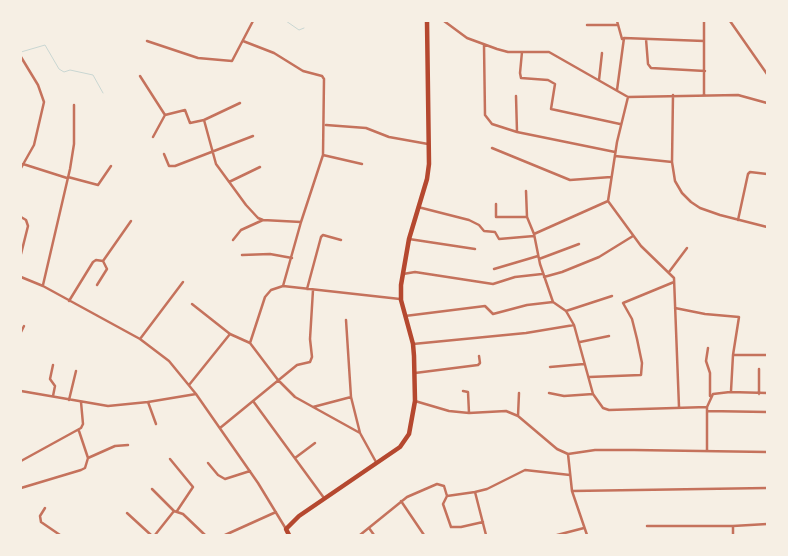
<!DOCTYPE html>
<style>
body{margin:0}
#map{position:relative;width:788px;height:556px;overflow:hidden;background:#f6efe4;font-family:Raleway,sans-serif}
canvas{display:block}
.frame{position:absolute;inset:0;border:22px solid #f6efe4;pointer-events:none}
</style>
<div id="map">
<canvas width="788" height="556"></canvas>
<div class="frame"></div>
</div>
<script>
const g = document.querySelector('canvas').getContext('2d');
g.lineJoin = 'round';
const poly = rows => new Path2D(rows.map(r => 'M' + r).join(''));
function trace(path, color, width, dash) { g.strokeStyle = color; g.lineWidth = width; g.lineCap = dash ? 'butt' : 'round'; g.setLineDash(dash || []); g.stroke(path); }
const stream = poly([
 [286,21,299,30,304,28],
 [21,52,45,45,59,69,64,72,70,70,93,75,103,93]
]);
const minor = poly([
 [444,21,467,38,497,49,508,52,549,52,628,97,738,95,767,103],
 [617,21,622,39],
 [704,21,704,95],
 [730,21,767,74],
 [587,25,617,25],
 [646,39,648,64,651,68,705,71],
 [147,41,198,58,232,61,253,21],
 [243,41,274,53,303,71,322,76,324,79,323,155,301,222,283,286,400,299],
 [484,45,485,115,492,124,517,132],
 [522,52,520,73,521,78,548,80,555,84,551,109,620,124],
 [21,57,38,85,44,102,34,145,21,168],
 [140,76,165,115],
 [599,80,602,53],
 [617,90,624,38,704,41],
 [673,95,672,162,675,181,682,193,691,202,700,208,720,215,767,227],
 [516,96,517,132,615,152],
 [628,97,617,142,608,201,534,234,540,264,553,302,566,311,574,325,593,394,603,408,609,410,707,407],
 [240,103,204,120,216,164,246,205,258,218,263,220,301,222],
 [326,125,366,128,389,137,428,144],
 [153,137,165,115,185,110,190,123,204,120],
 [492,148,570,180,611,177],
 [164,154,169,166,175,166,253,136],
 [323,155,362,164],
 [615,156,672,162],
 [23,164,67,178],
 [68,177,98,185,111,166],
 [229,182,260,167],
 [526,191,527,217,534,234],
 [608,201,641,246,674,278,679,407],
 [496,204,496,217,527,217],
 [418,207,469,220,479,225,484,231,495,232,499,239,534,236],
 [21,217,26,220,28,226,21,254],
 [738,220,748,174,750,172,767,174],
 [409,239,475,249],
 [233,240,241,230,263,220],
 [242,255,270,254,292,258],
 [539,259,579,244],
 [494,269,538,256],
 [669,272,687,248],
 [403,274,415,272,493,284,515,277,542,274],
 [21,277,43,286,140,339,169,361,196,394,258,483,286,529],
 [544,277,562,272,599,257,633,236],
 [43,285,70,169,74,144,74,105],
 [97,285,107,269,103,261],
 [307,289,321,237,323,235,341,240],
 [69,301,93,262,96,260,103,261,131,221],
 [192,304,230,334,250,343,278,380,295,397,360,433,376,462],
 [675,308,705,314,739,317,733,355,767,355],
 [566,311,612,296],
 [405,316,485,306,493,314,527,305,553,302],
 [346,320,351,397,360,433],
 [21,332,24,326],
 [140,339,183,282],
 [580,342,609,336],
 [250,343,265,297,271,290,283,286],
 [413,344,526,333,574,325],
 [708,348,706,361,710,373,710,396],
 [53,365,50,379,55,386,53,396],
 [550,367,584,364],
 [415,373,478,365,480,363,479,356],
 [589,377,641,375,642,363,637,339,632,319,623,303,674,282],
 [189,385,230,334],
 [21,391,108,406,148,402,196,394],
 [463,391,468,392,469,413],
 [731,391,733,355],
 [549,393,564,396,593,394],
 [759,394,759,369],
 [69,400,76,371],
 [253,401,324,498],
 [415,401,449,411,469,413,506,411,518,416,557,449,568,454,595,450,634,450,767,452],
 [148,402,156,424],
 [313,407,351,397],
 [707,411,767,412],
 [518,416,519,393],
 [220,428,297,365,310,362,312,357,310,339,313,290],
 [79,431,88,458],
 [707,451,707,407,713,394,730,392,767,393],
 [568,454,572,491,587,535],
 [295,458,315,443],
 [170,459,193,487,177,511],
 [21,461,81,428,83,424,81,402],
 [208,463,218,475,225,479,250,471],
 [21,488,81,470,85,468,88,458,115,446,128,445],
 [152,489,174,511,183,514,205,535],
 [572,491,767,488],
 [475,492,487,489,525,470,570,475],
 [447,496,443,504,451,527,461,527,483,522],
 [401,501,424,535],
 [45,508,40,516,41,522,60,535],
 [127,513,151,535],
 [647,526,733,526,767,524],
 [733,526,733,535],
 [369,528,374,535],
 [155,535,174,511],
 [225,535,276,512],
 [360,535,407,497,437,484,444,486,447,496,475,492,486,535],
 [557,535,584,528]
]);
const primary = poly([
 [289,535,286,529,299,516,400,447,409,434,415,401,414,356,413,344,401,300,401,285,409,239,427,179,429,164,427,21]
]);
trace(stream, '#c9d6d2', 1);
trace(minor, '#c5725c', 2.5);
trace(primary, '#b5482f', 4.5);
</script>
